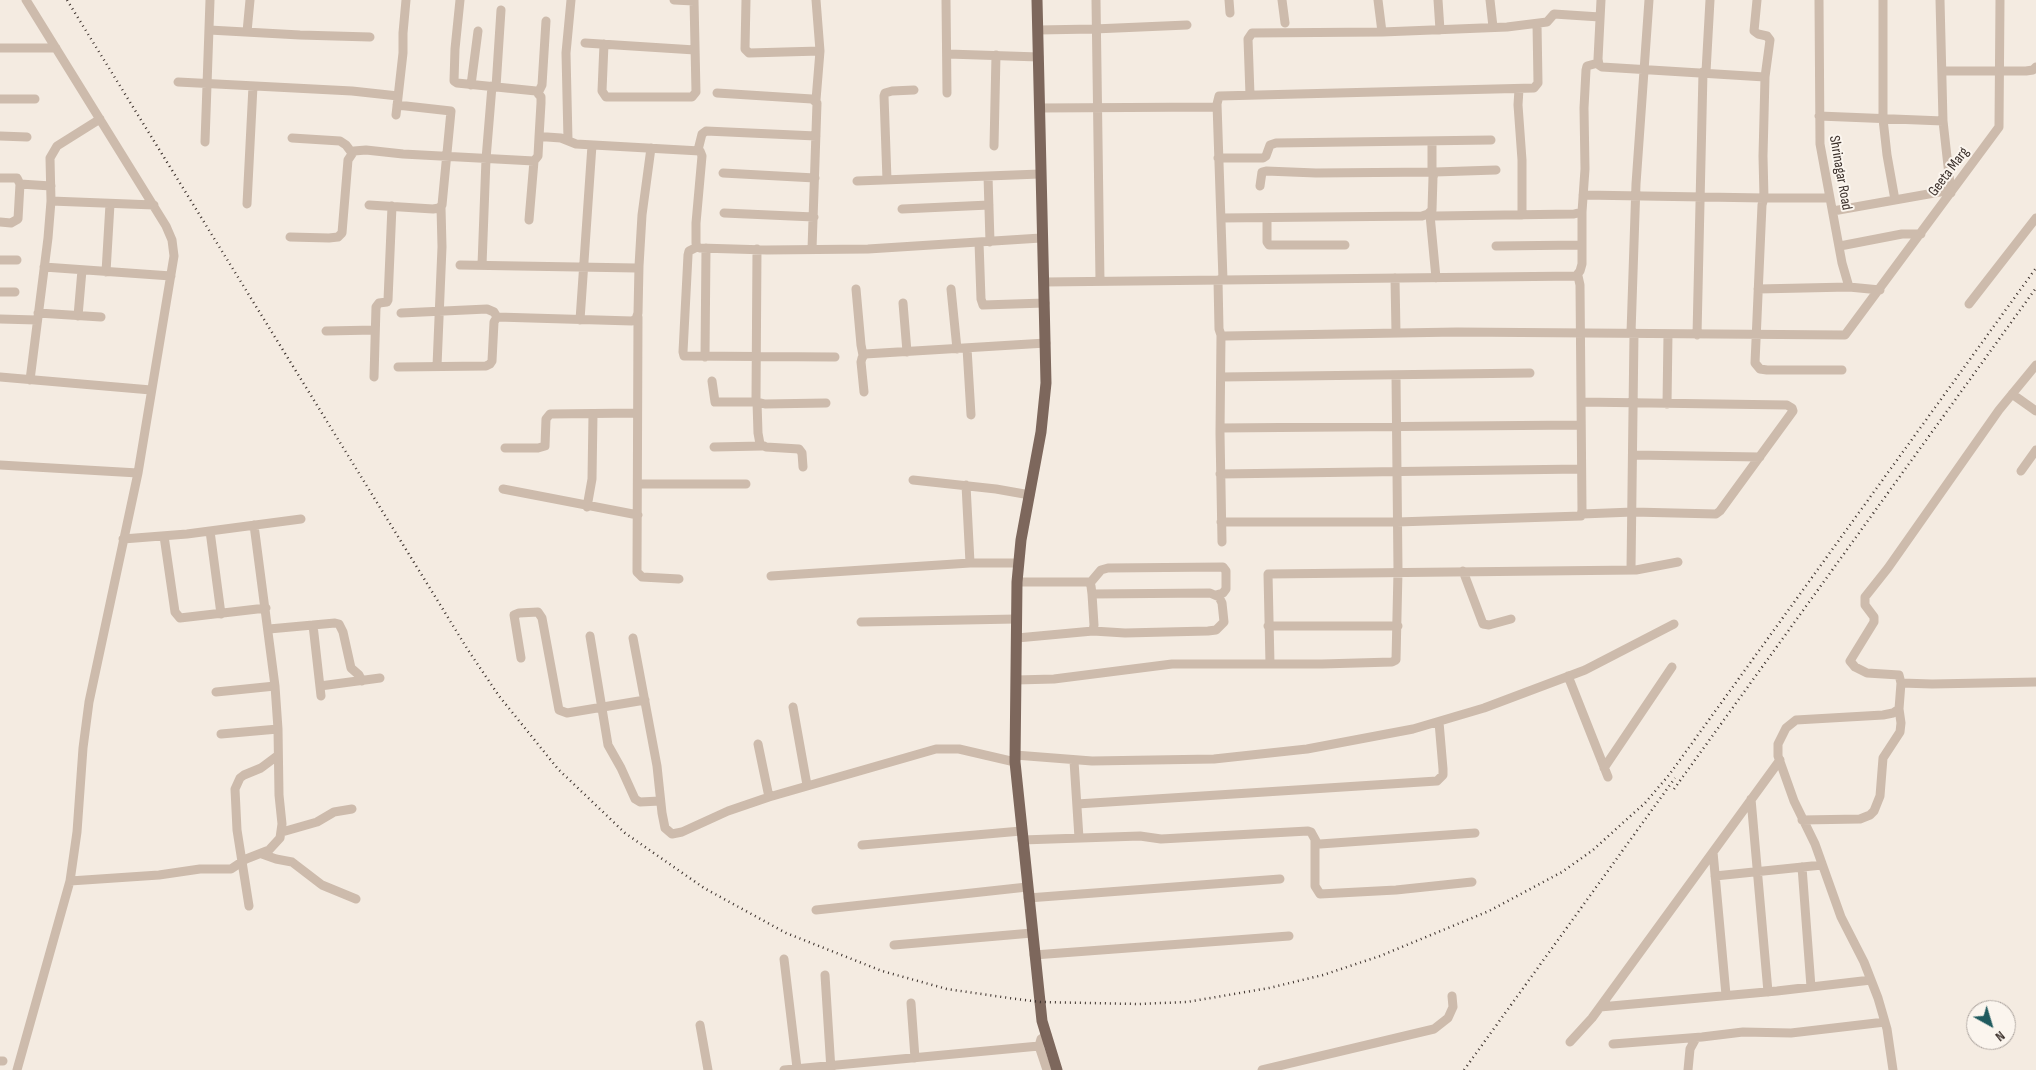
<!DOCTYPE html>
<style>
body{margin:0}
#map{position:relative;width:2036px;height:1070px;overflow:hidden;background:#f4ebe1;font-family:"Sofia Sans Condensed",sans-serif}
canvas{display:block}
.north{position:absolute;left:1966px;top:1000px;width:50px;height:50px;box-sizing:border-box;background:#fbf5ee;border:1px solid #aea6a0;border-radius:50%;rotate:141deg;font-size:14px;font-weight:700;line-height:20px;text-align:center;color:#3b302b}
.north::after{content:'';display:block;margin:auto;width:18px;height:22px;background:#1f5a5e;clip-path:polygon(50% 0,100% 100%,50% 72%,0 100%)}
</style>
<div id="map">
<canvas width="2036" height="1070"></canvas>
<div class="north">N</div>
</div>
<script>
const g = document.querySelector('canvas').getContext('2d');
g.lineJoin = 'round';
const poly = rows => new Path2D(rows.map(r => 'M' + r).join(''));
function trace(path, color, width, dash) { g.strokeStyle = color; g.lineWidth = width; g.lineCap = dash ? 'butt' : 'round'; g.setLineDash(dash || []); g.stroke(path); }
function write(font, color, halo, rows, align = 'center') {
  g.font = font + ' "Sofia Sans Condensed",sans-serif'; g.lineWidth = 4; g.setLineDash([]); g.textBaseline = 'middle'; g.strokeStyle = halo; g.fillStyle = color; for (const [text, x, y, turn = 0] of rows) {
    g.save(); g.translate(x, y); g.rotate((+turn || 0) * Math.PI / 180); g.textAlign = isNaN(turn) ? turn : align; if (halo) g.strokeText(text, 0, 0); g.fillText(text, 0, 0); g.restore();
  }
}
const minor = poly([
 [460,0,455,49,454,81,457,83,536,91,541,97,541,103,539,137],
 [674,0,694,1],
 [746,0,745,49,749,53,820,51],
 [946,0,947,93],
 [1096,0,1100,281],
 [1229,0,1230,13],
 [1282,0,1285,23],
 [1378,0,1382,32],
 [1438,0,1440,30],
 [1490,0,1493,27],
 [1757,0,1754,31,1758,34,1767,36,1770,40,1765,77],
 [1819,0,1820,144,1842,263,1849,287,1880,290],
 [1883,0,1883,119,1887,155,1895,200],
 [1940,0,1943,121,1951,193],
 [209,30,300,35,370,37],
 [1038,30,1094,29,1187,25],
 [247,32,250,0],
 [585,43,695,50],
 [604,44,602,91,606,97,692,97,696,92,694,0],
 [0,48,56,48],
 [948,54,1039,57],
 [1942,71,2026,71,2033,70,2036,67],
 [1706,72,1710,0],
 [178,82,352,91,398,96],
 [471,85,478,31],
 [496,87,501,10],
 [1519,89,1518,105,1522,160,1522,215],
 [538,93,542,85,546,21],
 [717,93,812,99,817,103,812,249],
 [1250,95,1248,39,1252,33,1382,32,1507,27,1547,22,1554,14,1600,17],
 [0,99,35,99],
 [816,100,820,51,816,0],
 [1040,108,1217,107],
 [396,115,403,53,403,33,406,0],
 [1819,116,1943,121],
 [0,136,27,137],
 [292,138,340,141,346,145,352,153],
 [568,140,566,53,571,0],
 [205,142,210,0],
 [994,146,996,55],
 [698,150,702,134,706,131,816,136],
 [1218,158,1263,158,1266,156,1270,145,1276,143,1491,140],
 [1432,172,1432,141],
 [723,173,815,178],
 [988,176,990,242],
 [0,178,17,178,20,184],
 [887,180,884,96,885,93,892,91,914,90],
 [857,181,1040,174],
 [1260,186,1262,172,1266,171,1316,173,1435,172],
 [1583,195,1764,198,1763,156,1765,77,1602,67,1599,65,1598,59,1601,0],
 [1830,198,1764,198,1762,205,1755,363,1760,369,1767,370,1842,370],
 [51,201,154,205],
 [247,204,253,86],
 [369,205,433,209,439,208,442,205,451,111,397,105],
 [902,209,989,205],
 [1833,211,1951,190],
 [724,213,814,217],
 [1428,214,1436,216,1574,214,1582,212,1585,169,1584,108,1586,70,1587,66,1598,63],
 [1430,215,1436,278],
 [1221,218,1422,216,1428,214,1432,210,1433,177,1435,172,1496,170],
 [1267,218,1267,242,1269,245,1345,245],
 [529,220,534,161],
 [0,222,11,223,18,219,20,184,51,186],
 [290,237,329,238,338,237,342,233,348,160,354,151,366,150,403,154,534,161,538,156,539,137,547,137,561,138,576,144,700,151,702,156,696,223,696,243,697,247,700,248,767,250,868,249,1041,238],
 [979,242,981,299,983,305,1045,303],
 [1496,246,1582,245],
 [1840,246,1902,234,1921,234],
 [697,247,689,251,688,255,683,352,684,356,835,357],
 [757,249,756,399,757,402,765,404,826,403],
 [0,260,17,260],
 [460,265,636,268,639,266,642,215,651,148],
 [482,265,486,159,492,86],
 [44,267,171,276],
 [106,272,110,204],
 [1576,276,1580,271,1582,264,1582,212],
 [1395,278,1396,333],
 [1218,280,1219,329,1221,335,1225,336,1457,332,1845,335,1999,127,2000,0],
 [1223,280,1217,104,1219,96,1534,88,1538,83,1537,24],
 [1045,282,1578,276,1580,285,1582,510,1581,516,1397,522,1221,522],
 [856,289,861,345,863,355],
 [951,289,957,349],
 [1758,289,1849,287],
 [0,292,15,292],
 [903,303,907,352],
 [1969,304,2036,218],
 [38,313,101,317],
 [401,313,487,309,494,312,497,317],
 [78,316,82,270],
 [638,317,637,572,642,577,679,579],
 [0,319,37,320],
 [580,320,592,145],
 [326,331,375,330],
 [1631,333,1636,184,1649,0],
 [1221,335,1220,433,1222,542],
 [1697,335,1703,72],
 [967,348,971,415],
 [705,357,706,248],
 [437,366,442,247,441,207],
 [398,367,486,366,490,364,492,361,494,322,497,317,632,321,636,319,638,313,639,266],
 [0,377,151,390],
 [374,377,376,307,379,303,387,302,388,300,392,206],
 [1221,377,1530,373],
 [30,380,48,238,51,201,50,158,57,146,100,119],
 [712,381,715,402,757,402,758,433,760,444,766,447,799,449,802,453,803,467],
 [864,392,861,362,862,358,865,354,1046,343],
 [2012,394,2036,411],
 [1581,402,1787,405,1792,408,1793,411,1720,511,1716,514,1633,512,1582,514],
 [1667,404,1668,334],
 [1220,428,1581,425],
 [714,447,762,446],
 [505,448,538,448,545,446,546,419,550,414,637,413],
 [1633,455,1760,457],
 [0,465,138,473],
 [2021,471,2036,450],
 [1220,474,1581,469],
 [913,480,996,489,1030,495],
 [638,484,746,484],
 [966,485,970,563],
 [503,489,638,515],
 [587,507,592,479,593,414],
 [210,531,221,614],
 [164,536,175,612,180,618,266,608],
 [123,539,187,534,301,519],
 [1631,569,1634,333],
 [1463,571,1483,624,1489,625,1511,619],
 [771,576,970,563,1019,563],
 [1017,582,1089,582,1091,586,1092,594,1094,625,1093,631],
 [1090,583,1101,570,1108,568,1223,567,1226,571,1226,589,1223,593,1216,595],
 [861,622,1016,619],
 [313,625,321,696],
 [1268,626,1398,626],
 [269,629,335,623,339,624,343,632,351,668,359,675,362,681],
 [590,636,608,745,621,768,635,799,640,802,660,801],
 [633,638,657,766,662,813,665,828,672,834,682,832,728,811,769,797,936,749,959,749,1015,762],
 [1017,638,1093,631,1125,633,1208,631,1216,630,1224,622,1222,603,1219,597,1210,593,1092,594],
 [521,658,514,615,519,613,538,612,542,618,559,710,567,713,645,700],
 [1270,664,1268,574,1636,570,1678,562],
 [1568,676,1608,777],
 [1016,680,1054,679,1172,664,1322,664,1392,662,1396,660,1398,571,1396,376],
 [1901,683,1932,684,2036,682],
 [320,686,380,678],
 [216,692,275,686],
 [793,707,807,785],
 [221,734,278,729],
 [758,744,769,797],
 [1015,755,1092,761,1214,759,1307,749,1413,729,1484,708,1585,670,1674,624],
 [1074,761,1079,838],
 [1604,768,1672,667],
 [1751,799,1768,992],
 [1077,804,1437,781,1443,775,1443,769,1439,722],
 [1802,820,1860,819,1870,815,1874,811,1880,796,1883,758,1900,732,1901,723,1899,709],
 [282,832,317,822,334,812,352,809],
 [1022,840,1140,836,1161,839,1308,831,1311,832,1317,843,1320,844,1475,833],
 [1315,841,1315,886,1320,894,1396,890,1472,882],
 [862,845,1021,831],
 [1713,852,1726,995],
 [262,854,276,859,292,862,322,885,356,899],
 [1802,867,1811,987],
 [1715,876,1822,865],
 [70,881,159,875,200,869,231,869,246,859,269,850,280,838,282,824,279,795,278,729,275,686,254,525],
 [1028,898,1280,879],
 [249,906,237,830,235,789,240,778,244,775,261,768,277,756],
 [816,910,1027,887],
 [894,945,1032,933],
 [1034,955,1289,936],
 [784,959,797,1068],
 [825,975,831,1070],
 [911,1003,915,1058],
 [1600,1007,1777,991,1871,980],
 [700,1025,708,1070],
 [1047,1035,1041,1039,1039,1046,1047,1070],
 [1570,1042,1592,1018,1780,760],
 [1613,1044,1702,1037,1743,1032,1791,1033,1885,1022],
 [0,1061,3,1061],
 [17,1070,70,881,77,832,83,748,89,702,138,473,174,256,172,240,166,226,26,0],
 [784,1070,1039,1046],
 [1262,1070,1434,1029,1448,1018,1453,1007,1452,996],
 [1688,1070,1690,1049,1696,1038],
 [1893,1070,1887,1029,1878,998,1864,962,1841,917,1815,844,1794,801,1778,756,1778,744,1786,728,1796,720,1883,715,1893,713,1899,709,1901,683,1899,675,1867,673,1855,667,1850,661,1874,622,1874,617,1865,605,1865,597,1888,568,1999,410,2036,365]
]);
const major = poly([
 [1037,0,1046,383,1041,432,1021,540,1017,582,1015,762,1042,1021,1057,1070]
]);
const rail = poly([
 [67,0,468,650,499,696,558,769,625,833,704,888,786,933,882,971,947,989,1009,998,1040,1002,1138,1004,1187,1002,1269,988,1323,975,1380,956,1489,911,1562,872,1593,850,1626,820,1645,803,1669,775,2036,268],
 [1674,789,2036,288],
 [1464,1070,1675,778]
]);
const streetNames = [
 ["Geeta Marg",1949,172,-53],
 ["Shrinagar Road",1840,173,80]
];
trace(minor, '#cdbbac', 9);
trace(major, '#7d675c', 11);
trace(rail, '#3b302b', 2.5, [1, 4]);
write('15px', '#3b302b', '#fbf5ee', streetNames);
</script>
